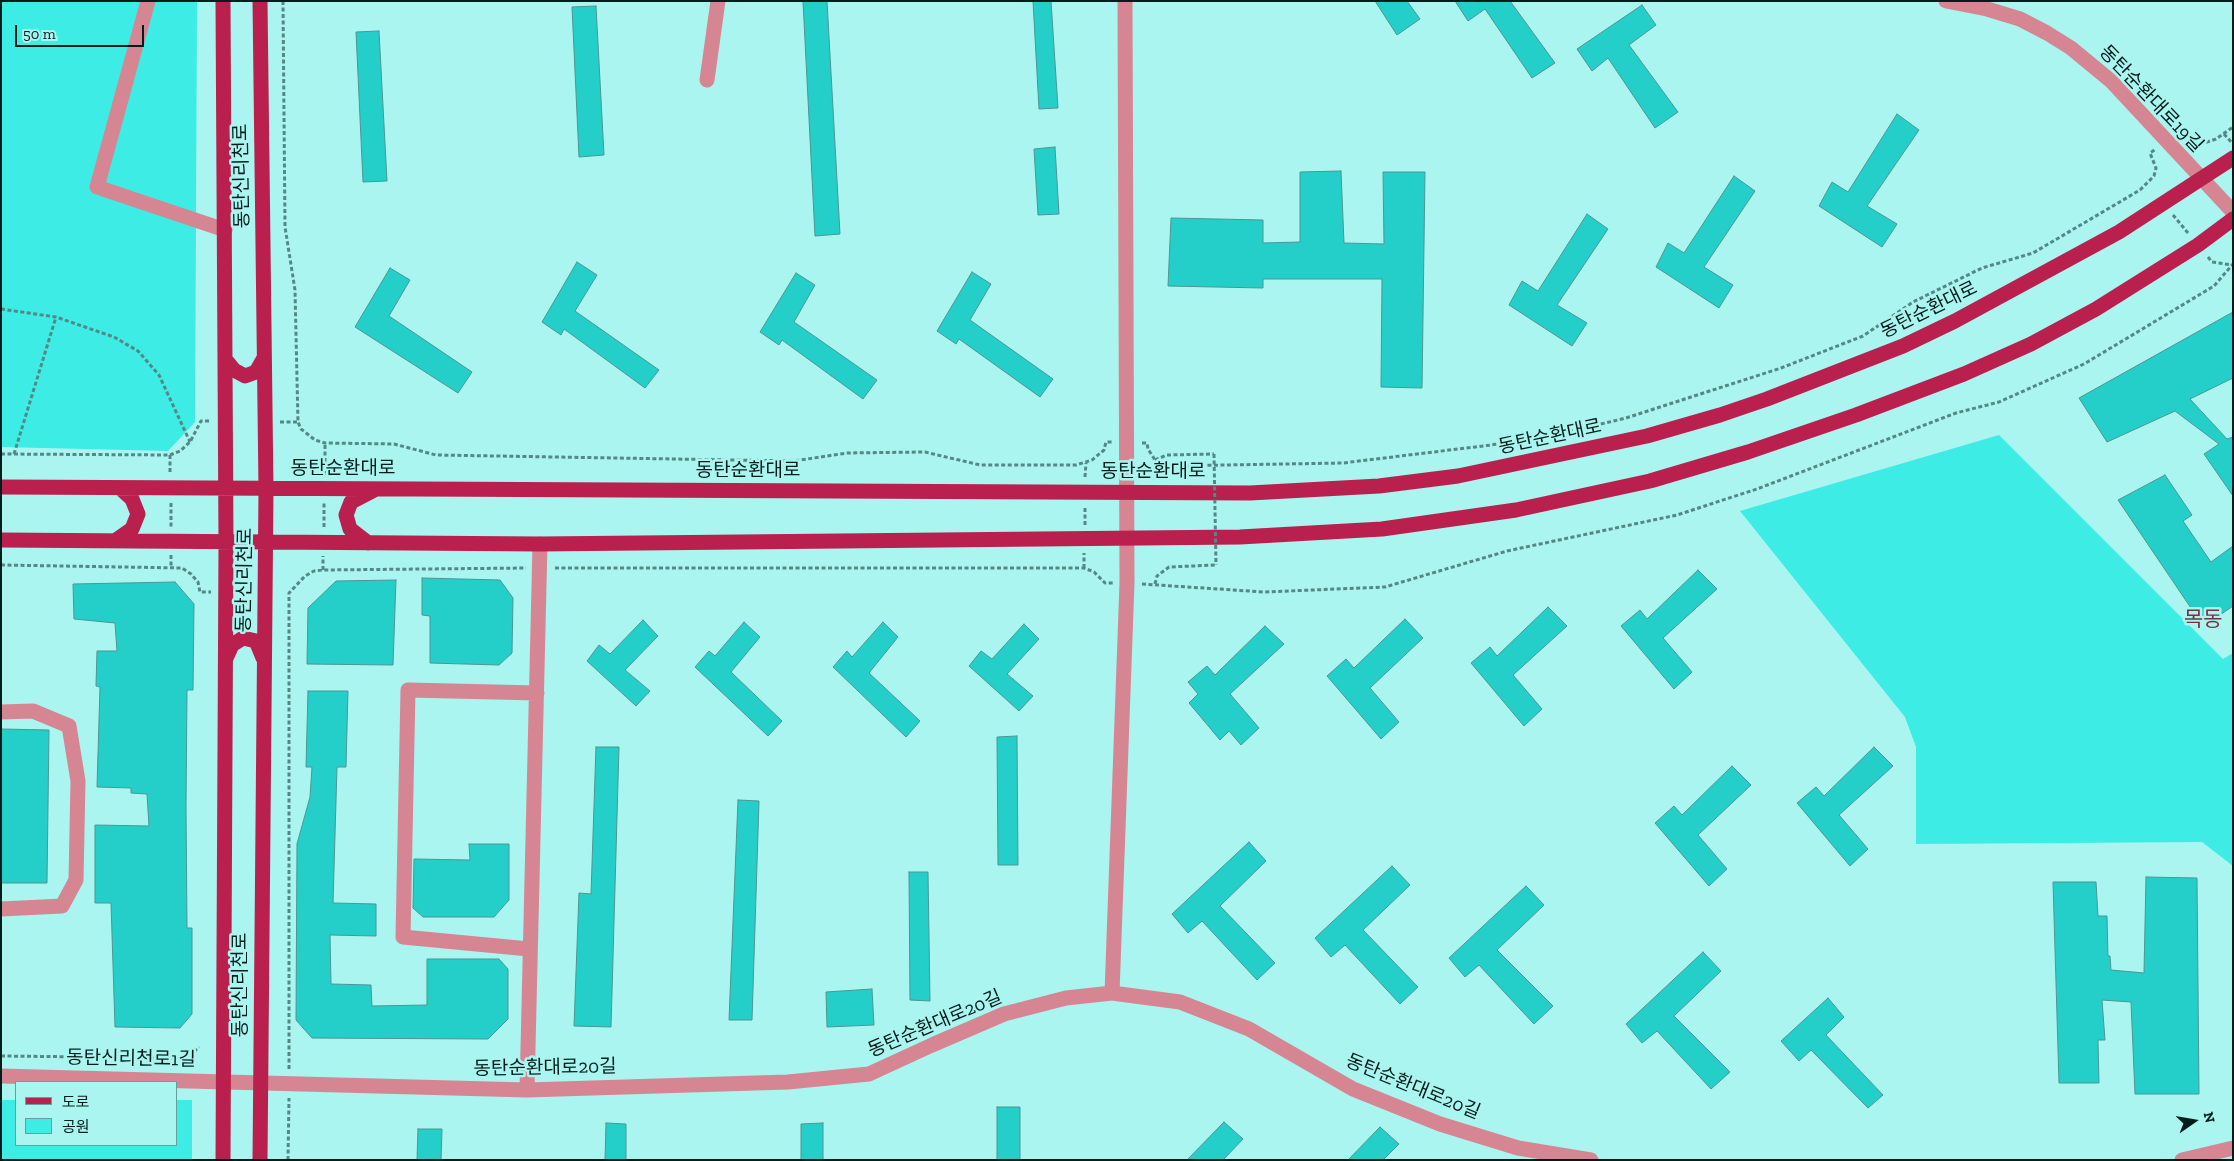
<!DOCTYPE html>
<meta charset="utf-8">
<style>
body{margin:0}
#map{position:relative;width:2234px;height:1161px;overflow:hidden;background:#aaf5f0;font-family:"Zilla Slab","Noto Sans KR",serif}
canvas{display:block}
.frame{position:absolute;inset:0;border:2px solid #001d1c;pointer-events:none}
.legend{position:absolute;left:15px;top:1081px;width:162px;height:65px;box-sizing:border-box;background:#aaf5f0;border:1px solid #669f9b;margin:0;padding:6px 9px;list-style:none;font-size:15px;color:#001d1c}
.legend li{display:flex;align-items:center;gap:10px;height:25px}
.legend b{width:25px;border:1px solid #669f9b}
.north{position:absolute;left:2169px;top:1096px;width:50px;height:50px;-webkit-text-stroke:4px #aaf5f0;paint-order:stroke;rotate:77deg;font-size:14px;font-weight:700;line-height:20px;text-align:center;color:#001d1c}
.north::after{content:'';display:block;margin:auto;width:18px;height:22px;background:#001d1c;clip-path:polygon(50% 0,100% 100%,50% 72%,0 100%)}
.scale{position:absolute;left:15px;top:25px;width:129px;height:22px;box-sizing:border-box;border:2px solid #001d1c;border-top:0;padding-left:6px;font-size:15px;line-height:18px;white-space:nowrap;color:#001d1c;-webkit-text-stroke:4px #aaf5f0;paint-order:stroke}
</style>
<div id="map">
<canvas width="2234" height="1161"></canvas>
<div class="frame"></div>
<ul class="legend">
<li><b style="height:6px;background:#ba204e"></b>도로</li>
<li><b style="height:14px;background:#3cece5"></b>공원</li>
</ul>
<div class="north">N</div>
<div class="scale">50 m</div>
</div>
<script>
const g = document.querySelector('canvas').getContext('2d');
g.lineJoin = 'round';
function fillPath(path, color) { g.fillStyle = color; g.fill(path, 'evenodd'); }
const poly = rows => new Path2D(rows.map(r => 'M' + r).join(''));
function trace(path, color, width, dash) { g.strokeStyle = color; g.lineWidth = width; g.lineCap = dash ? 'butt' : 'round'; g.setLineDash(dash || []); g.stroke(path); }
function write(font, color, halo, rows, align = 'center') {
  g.font = font + ' "Zilla Slab","Noto Sans KR",serif'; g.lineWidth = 5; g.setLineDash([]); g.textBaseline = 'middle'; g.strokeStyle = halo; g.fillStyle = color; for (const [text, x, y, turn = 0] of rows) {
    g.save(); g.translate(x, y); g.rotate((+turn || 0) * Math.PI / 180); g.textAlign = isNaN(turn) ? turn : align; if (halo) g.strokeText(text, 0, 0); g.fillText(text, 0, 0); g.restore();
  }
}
const green = poly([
 [1,1,197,1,195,422,168,451,1,447],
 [1999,435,2223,659,2233,653,2233,866,2202,842,1916,844,1916,747,1905,717,1740,511],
 [1,1100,16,1100,16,1145,176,1145,176,1100,192,1100,192,1160,1,1160]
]);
const building = poly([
 [803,1,827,1,840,234,815,236,803,1],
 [1033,1,1051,1,1058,108,1039,109,1033,1],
 [1375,1,1407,1,1420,19,1397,35,1375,1],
 [1455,1,1510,1,1555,63,1532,78,1485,9,1468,21,1455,1],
 [1642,5,1656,25,1629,45,1678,112,1655,128,1608,58,1592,71,1577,49,1642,5],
 [596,6,604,155,579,157,572,7,596,6],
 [379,31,387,181,363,182,356,32,379,31],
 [1897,114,1919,130,1867,206,1897,224,1882,247,1819,206,1832,182,1848,192,1897,114],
 [1055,147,1059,214,1038,215,1034,149,1055,147],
 [1341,171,1344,243,1384,244,1383,172,1425,172,1422,388,1381,387,1382,279,1263,279,1263,288,1168,286,1171,218,1263,220,1263,243,1300,242,1300,172,1341,171],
 [1734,176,1755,191,1704,267,1733,285,1719,308,1656,267,1668,243,1684,253,1734,176],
 [1587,214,1608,229,1557,305,1587,323,1572,346,1509,305,1522,281,1538,291,1587,214],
 [577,262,597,275,575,311,659,370,645,388,564,329,561,335,542,322,577,262],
 [390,268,410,280,389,316,472,372,458,393,355,327,390,268],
 [972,272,991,284,970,320,1053,379,1040,397,959,339,956,344,937,331,972,272],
 [796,273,815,285,794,322,877,380,863,399,782,340,779,345,760,332,796,273],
 [2233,312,2233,378,2190,399,2227,439,2233,437,2233,496,2204,454,2219,444,2175,411,2107,442,2079,398,2233,312],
 [2165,475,2192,515,2183,521,2211,562,2233,546,2233,606,2217,617,2204,618,2195,614,2118,500,2165,475],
 [1698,570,1717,589,1663,638,1692,672,1674,689,1621,626,1640,610,1647,619,1698,570],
 [422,578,500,580,513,598,512,653,499,665,430,663,430,616,422,615,422,578],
 [396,580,393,665,307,664,308,608,336,581,396,580],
 [175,582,194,604,193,690,187,690,186,806,187,928,192,928,192,1014,180,1028,115,1027,111,903,95,903,95,825,149,826,147,794,131,793,131,788,97,787,100,687,96,686,97,651,117,651,115,623,74,619,73,584,175,582],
 [1548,607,1567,626,1513,675,1542,709,1524,726,1471,663,1490,647,1497,656,1548,607],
 [1405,619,1423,638,1370,688,1399,722,1381,739,1327,676,1346,659,1354,668,1405,619],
 [643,620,658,636,625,670,650,691,636,706,587,661,599,645,610,654,643,620],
 [744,622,760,637,731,672,782,721,768,736,695,667,709,651,715,656,744,622],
 [883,622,898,637,869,673,920,721,906,737,833,667,847,651,852,657,883,622],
 [1024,624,1039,639,1007,674,1033,696,1019,711,969,666,981,651,992,659,1024,624],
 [1265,626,1284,644,1230,694,1259,728,1241,745,1229,731,1220,740,1189,703,1198,694,1188,682,1207,666,1215,675,1265,626],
 [308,691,348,691,346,767,337,767,333,903,376,904,376,936,330,935,331,984,371,985,372,1006,427,1005,427,959,499,959,508,969,508,1019,488,1039,312,1038,296,1020,297,844,310,797,312,767,306,767,308,691],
 [1,729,49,730,47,883,1,883,1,729],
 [1017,736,1018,865,998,865,997,737,1017,736],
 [596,747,619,747,611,1027,574,1026,579,893,591,894,596,747],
 [1874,747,1893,766,1839,815,1868,849,1850,866,1797,803,1816,787,1824,796,1874,747],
 [1732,766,1751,785,1698,835,1727,869,1709,886,1655,823,1674,806,1682,815,1732,766],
 [738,800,759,801,752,1020,729,1020,738,800],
 [1249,842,1266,861,1220,906,1275,963,1257,980,1202,921,1188,933,1172,914,1249,842],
 [469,844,509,844,509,900,494,917,423,917,413,908,414,859,470,860,469,844],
 [1392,866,1410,885,1363,930,1418,987,1400,1004,1345,945,1331,957,1315,938,1392,866],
 [909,872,928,872,930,1001,910,1000,909,872],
 [2146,877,2197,878,2199,1094,2135,1094,2131,1002,2102,1000,2105,1040,2098,1040,2099,1083,2059,1083,2053,882,2096,882,2098,916,2107,916,2108,956,2110,956,2111,970,2144,973,2146,877],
 [1526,886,1544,905,1497,950,1553,1006,1534,1024,1479,965,1465,977,1449,958,1526,886],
 [1703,952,1721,971,1674,1016,1730,1072,1711,1089,1657,1031,1642,1043,1626,1024,1703,952],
 [872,989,874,1025,827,1027,826,992,872,989],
 [1828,998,1844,1017,1826,1035,1883,1095,1868,1108,1811,1050,1799,1061,1781,1041,1828,998],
 [997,1107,1020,1107,1020,1160,997,1160,997,1107],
 [1224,1122,1243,1139,1223,1160,1187,1160,1224,1122],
 [606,1123,626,1124,626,1160,605,1160,606,1123],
 [823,1123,823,1160,801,1160,801,1124,823,1123],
 [1380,1127,1399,1144,1383,1160,1348,1160,1380,1127],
 [418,1129,442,1129,441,1160,417,1160,418,1129]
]);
const path = poly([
 [283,1,285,227,295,290,298,422,301,429,315,440,325,443,394,444,436,455,794,461,847,453,925,452,980,465,1076,465,1092,460,1104,450,1106,442,1113,442],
 [2182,133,2198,141,2207,142,2216,139,2233,127],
 [2224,134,2232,143],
 [2173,215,2188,233],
 [2208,257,2212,262,2232,265],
 [1,309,56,317,114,337,138,351,159,375,190,442],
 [280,422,298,422],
 [1142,443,1147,443,1148,449,1155,460,1167,466,1343,463,1491,445,1568,432,1626,418,1781,368,1863,336,1913,302,1982,268,2033,253,2140,190,2154,176,2156,168,2150,153,2156,149],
 [1,454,170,455,180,451,190,442,201,421,211,421],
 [14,454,56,317],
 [170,455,170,474],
 [1155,460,1167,455,1214,454],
 [325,475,325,443],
 [1085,477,1086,463],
 [171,503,171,527],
 [1085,525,1085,506],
 [324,527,324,503],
 [171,555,171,567],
 [1,565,182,568,191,574,198,582,200,592,211,592],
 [555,568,1084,568,1094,572,1105,583,1113,583],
 [1084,568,1084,553],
 [323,570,323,556],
 [1142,584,1264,592,1385,587,1507,551,1677,515,1757,489,1956,413,1999,402,2084,364,2214,286,2233,264],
 [1155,584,1157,576,1169,567,1216,565],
 [1,1056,183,1058,189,1056,199,1047],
 [289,1069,289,593,305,576,314,571,323,570,526,568],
 [288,1160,289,1098]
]);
const minor = poly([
 [148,1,97,187,225,230],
 [1946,1,1987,9,2020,19,2047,33,2071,48,2111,81,2233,212],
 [707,80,718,1],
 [1,712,33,711,69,726,78,781,76,880,62,906,1,909],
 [529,949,403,937,408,690,537,693],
 [1112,993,1127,583,1125,1],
 [1,1076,527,1090,788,1082,869,1074,932,1045,1004,1014,1066,998,1112,993,1180,1002,1249,1029,1353,1089,1440,1124,1518,1148,1591,1160],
 [527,1090,540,544],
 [2182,1160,2233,1148]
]);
const major = poly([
 [223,1,226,542,223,1160],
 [260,1,266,489,260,1160],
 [225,359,234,370,245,376,256,372,264,358],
 [1,487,1250,493,1379,486,1458,476,1647,436,1720,415,1767,399,1903,346,1955,321,2119,232,2233,158],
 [1,540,540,544,1240,537,1382,529,1516,510,1650,481,1748,452,1856,415,1964,374,2031,344,2096,309,2198,245,2233,219],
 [115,541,132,529,138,514,132,499,120,488],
 [368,543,350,529,346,515,351,502,374,490],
 [226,658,232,645,243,638,256,641,263,658]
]);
const pathBridge = poly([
 [1214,454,1216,565]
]);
const streetNames = [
 ["동탄순환대로19길",2151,99,46],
 ["동탄신리천로",242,176,-91],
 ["동탄순환대로",1929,310,-26],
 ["동탄순환대로",1550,437,-12],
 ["동탄순환대로",343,469],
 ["동탄순환대로",748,471],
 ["동탄순환대로",1153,472],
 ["동탄신리천로",245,580,-89],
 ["동탄신리천로",241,985,-90],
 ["동탄순환대로20길",935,1024,-23],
 ["동탄신리천로1길",131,1059,1],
 ["동탄순환대로20길",545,1068,-1],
 ["동탄순환대로20길",1413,1087,22]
];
const quarterNames = [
 ["목동",2203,620]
];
fillPath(green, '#3cece5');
fillPath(building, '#24cfc9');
trace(building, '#4c9692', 1);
trace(path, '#548885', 3, [4, 2.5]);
trace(minor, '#d68692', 15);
trace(major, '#ba204e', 15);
trace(pathBridge, '#548885', 3, [4, 2.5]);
write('19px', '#001d1c', '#aaf5f0', streetNames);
write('21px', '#793240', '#aaf5f0', quarterNames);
</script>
